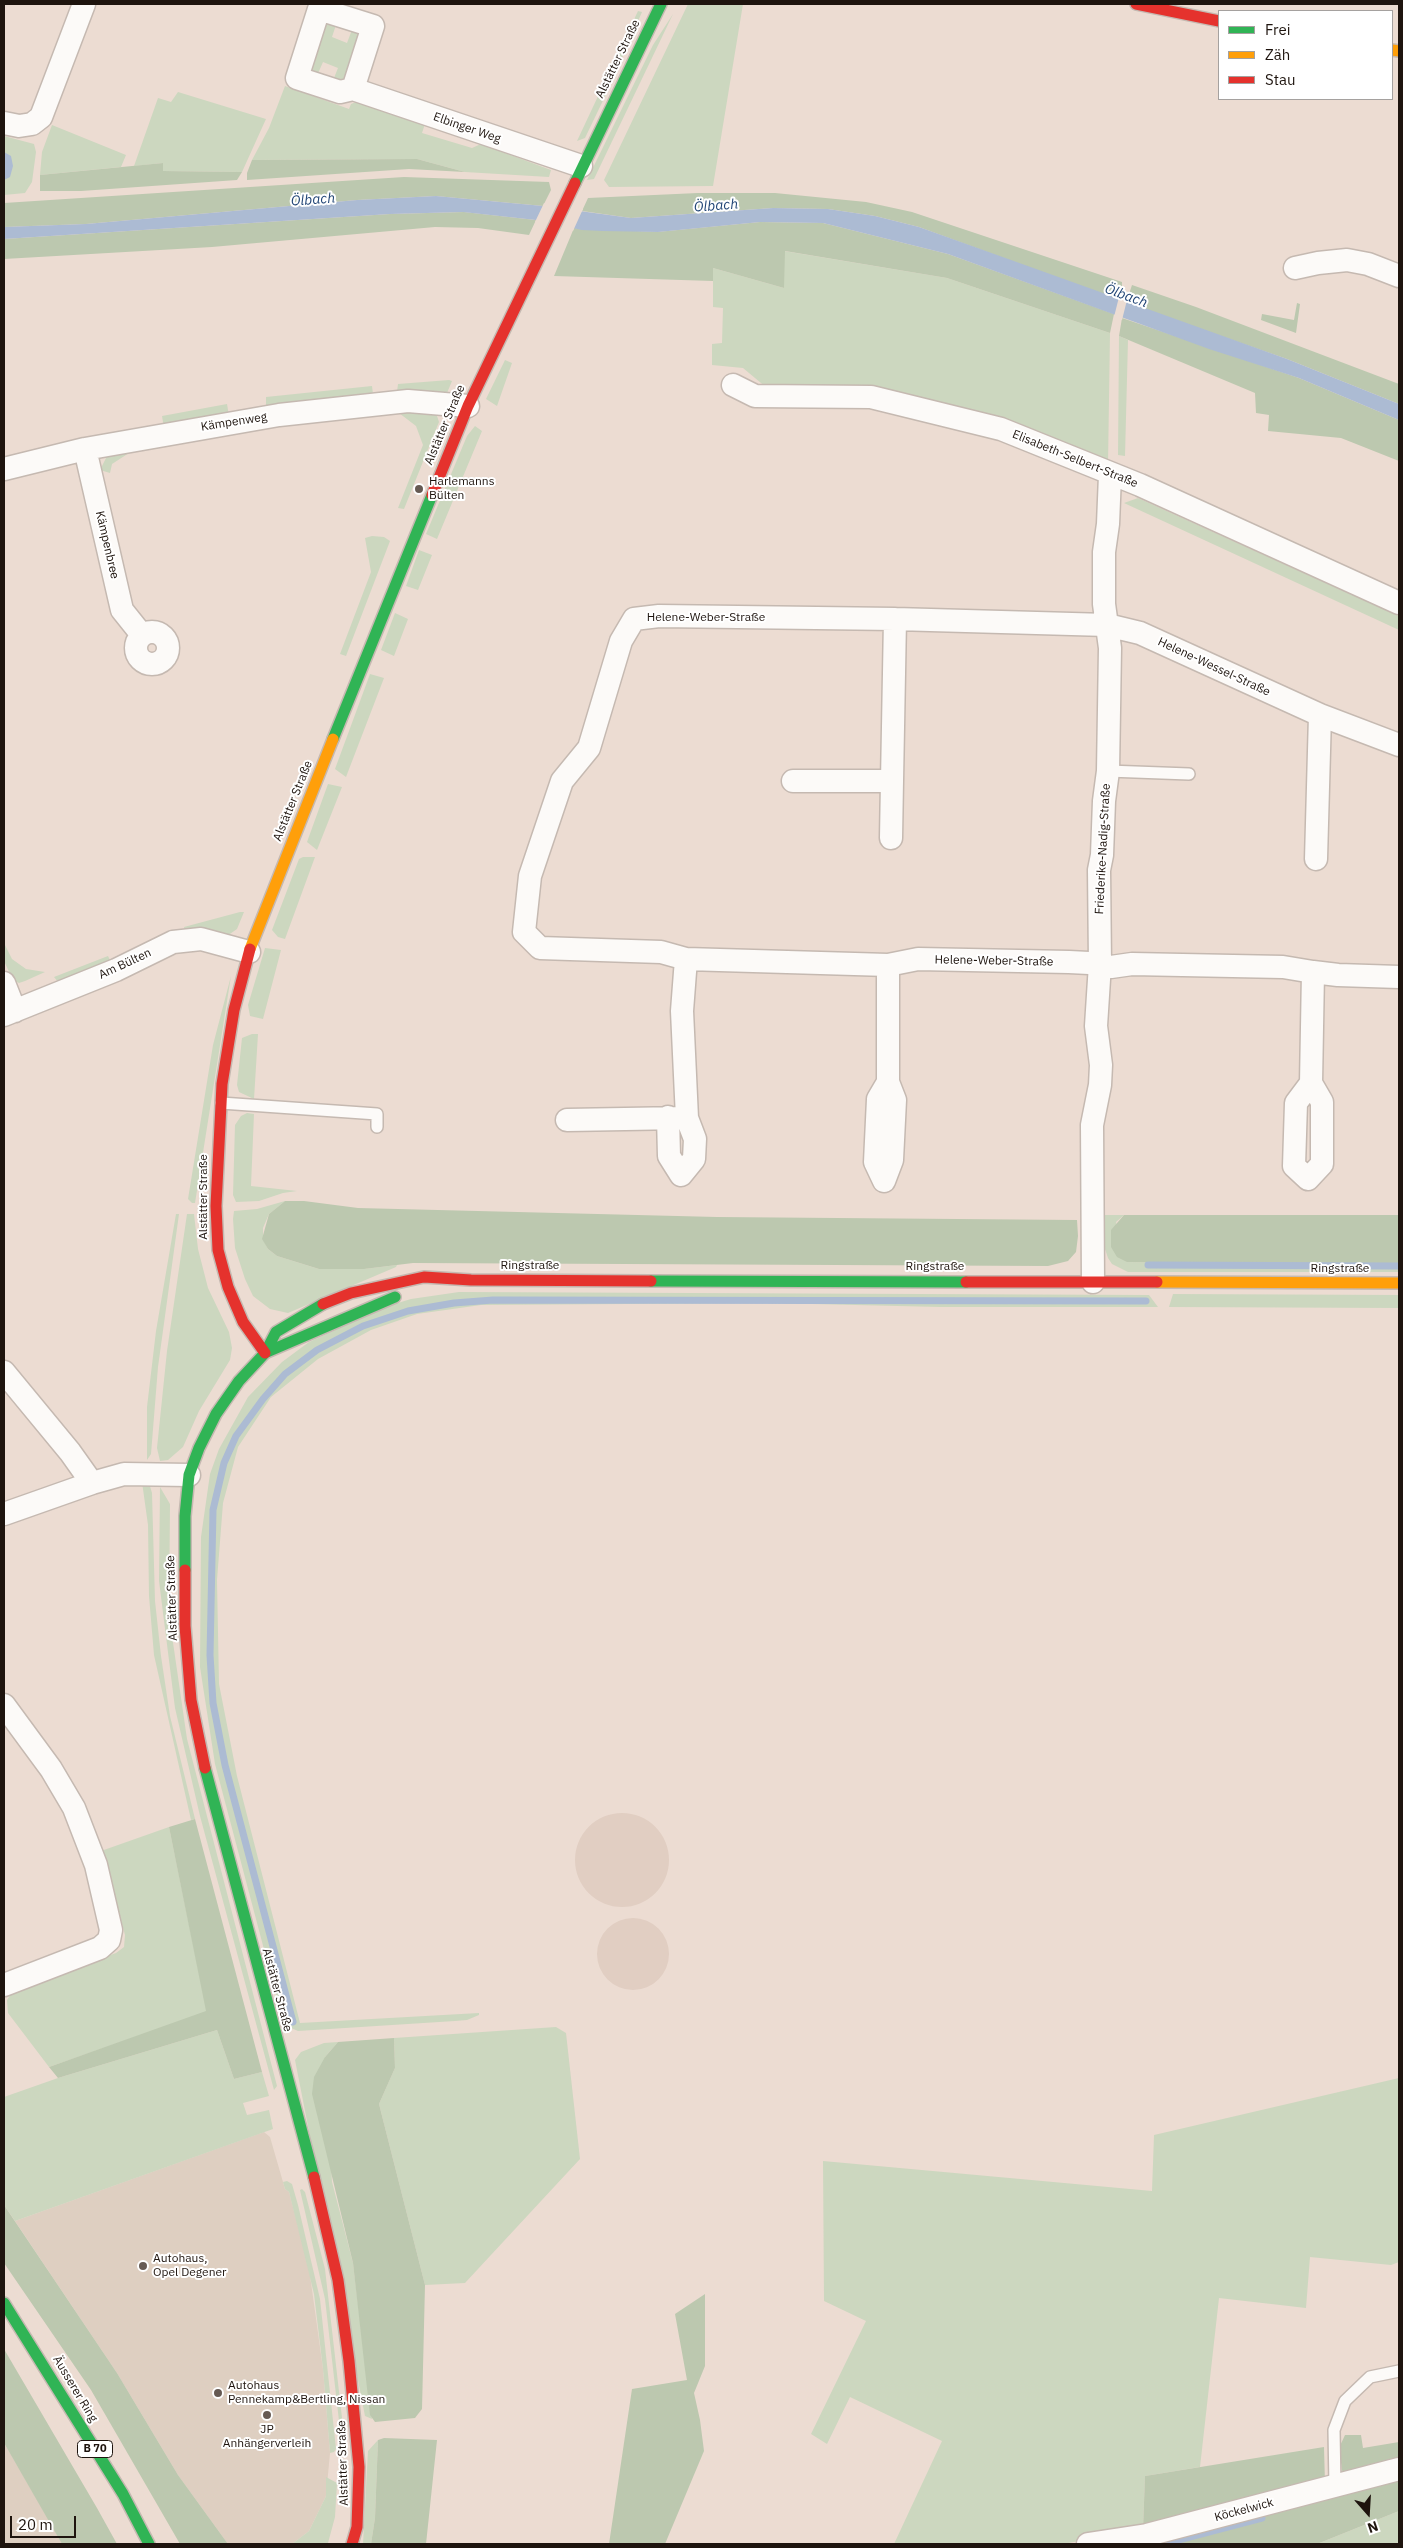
<!DOCTYPE html>
<meta charset="utf-8">
<style>
body{margin:0}
#map{position:relative;width:1403px;height:2548px;overflow:hidden;background:#ecdcd2;font-family:"IBM Plex Sans",sans-serif}
canvas{display:block}
.frame{position:absolute;inset:0;border:5px solid #1e140e;pointer-events:none}
.legend{position:absolute;left:1218px;top:10px;width:175px;height:90px;box-sizing:border-box;background:#fff;border:1px solid #a5a19f;margin:0;padding:6px 9px;list-style:none;font-size:15px;color:#1e140e}
.legend li{display:flex;align-items:center;gap:10px;height:25px}
.legend b{width:25px;border:1px solid #a5a19f}
.north{position:absolute;left:1343px;top:2488px;width:50px;height:50px;-webkit-text-stroke:4px #fff;paint-order:stroke;rotate:161deg;font-size:14px;font-weight:700;line-height:20px;text-align:center;color:#1e140e}
.north::after{content:'';display:block;margin:auto;width:18px;height:22px;background:#1e140e;clip-path:polygon(50% 0,100% 100%,50% 72%,0 100%)}
.scale{position:absolute;left:10px;top:2516px;width:66px;height:22px;box-sizing:border-box;border:2px solid #1e140e;border-top:0;padding-left:6px;font-size:15px;line-height:18px;white-space:nowrap;color:#1e140e;-webkit-text-stroke:4px #fff;paint-order:stroke}
</style>
<div id="map">
<canvas width="1403" height="2548"></canvas>
<div class="frame"></div>
<ul class="legend">
<li><b style="height:6px;background:#30b455"></b>Frei</li>
<li><b style="height:6px;background:#ff9f0a"></b>Zäh</li>
<li><b style="height:6px;background:#e5322d"></b>Stau</li>
</ul>
<div class="north">N</div>
<div class="scale">20 m</div>
</div>
<script>
const g = document.querySelector('canvas').getContext('2d');
g.lineJoin = 'round';
function fillPath(path, color) { g.fillStyle = color; g.fill(path, 'evenodd'); }
const poly = rows => new Path2D(rows.map(r => 'M' + r).join(''));
function trace(path, color, width, dash) { g.strokeStyle = color; g.lineWidth = width; g.lineCap = dash ? 'butt' : 'round'; g.setLineDash(dash || []); g.stroke(path); }
function write(font, color, halo, rows, align = 'center') {
  g.font = font + ' "IBM Plex Sans",sans-serif'; g.lineWidth = 4; g.setLineDash([]); g.textBaseline = 'middle'; g.strokeStyle = halo; g.fillStyle = color; for (const [text, x, y, turn = 0] of rows) {
    g.save(); g.translate(x, y); g.rotate((+turn || 0) * Math.PI / 180); g.textAlign = isNaN(turn) ? turn : align; if (halo) g.strokeText(text, 0, 0); g.fillText(text, 0, 0); g.restore();
  }
}
const commercial = poly([
 [264,2132,270,2137,285,2189,289,2192,309,2268,323,2369,330,2453,326,2496,309,2531,292,2544,228,2544,178,2475,117,2373,15,2221],
 [4,2443,48,2518,62,2544,4,2544]
]);
const industrial = poly([
 '575 1860a47 47 0 1 1 94 0a47 47 0 1 1-94 0Z',
 '597 1954a36 36 0 1 1 72 0a36 36 0 1 1-72 0Z'
]);
const green = poly([
 [688,4,743,4,713,186,609,187,604,180],
 [638,11,642,12,610,86,585,138,577,141],
 [673,14,594,179,587,180,653,45],
 [333,21,337,22,332,37,347,43,353,27,356,29,362,41,347,80,332,83,338,68,323,62,316,78,312,76,307,64,321,26],
 [285,86,349,109,351,104,361,100,425,124,422,133,472,148,481,144,551,170,549,177,465,172,417,159,252,160,269,128],
 [178,92,266,119,242,172,163,171,163,163,134,166,158,98,171,102],
 [52,125,126,155,121,167,40,175,42,152],
 [4,136,34,144,36,152,32,182,25,193,4,195],
 [784,251,947,278,1110,333,1108,465,1015,426,767,388,743,368,712,365,712,344,722,343,723,308,713,307,713,268,784,288],
 [1119,336,1128,340,1125,456,1118,455],
 [505,360,512,363,497,406,486,399],
 [449,380,452,381,447,393,397,392,398,384],
 [372,386,373,394,272,410,266,406,266,397],
 [227,404,229,416,164,428,162,416],
 [426,411,437,416,439,422,404,509,398,508,423,445,416,426,399,413],
 [475,426,482,431,437,539,426,534,467,436],
 [129,453,112,464,110,473,100,470,107,456],
 [1138,498,1399,616,1399,630,1124,503],
 [372,536,384,537,390,541,346,656,340,654,371,572,365,538],
 [419,550,432,555,418,590,406,586],
 [395,613,408,619,394,656,381,650],
 [370,674,384,678,346,777,335,769],
 [328,784,342,787,317,850,307,842],
 [303,857,315,857,285,939,278,937,272,930,299,859],
 [240,912,244,912,237,929,227,936,185,931,184,927],
 [4,943,12,959,26,969,45,972,25,981,19,983,13,980,4,961],
 [265,948,281,950,263,1019,250,1016,248,1005],
 [108,956,110,960,107,964,59,983,54,977],
 [231,976,195,1203,192,1203,188,1199,213,1045],
 [252,1034,258,1034,254,1099,239,1092,237,1085,242,1038],
 [247,1113,254,1114,251,1186,297,1191,283,1193,259,1201,236,1202,233,1195,235,1125,241,1116],
 [285,1201,269,1214,263,1228,263,1239,268,1249,277,1256,319,1269,364,1269,397,1265,396,1267,288,1313,270,1309,253,1296,245,1279,235,1248,233,1219,234,1211,257,1209],
 [176,1214,179,1214,158,1367,151,1454,147,1460,147,1407,156,1331],
 [187,1214,194,1214,198,1249,208,1288,229,1332,232,1348,230,1360,199,1411,183,1447,168,1460,160,1461,157,1448,167,1351],
 [1103,1215,1124,1215,1116,1222,1127,1262,1399,1266,1399,1272,1128,1272,1112,1264,1108,1258,1105,1249],
 [459,1292,1149,1295,1158,1307,940,1307,770,1303,481,1305,417,1314,371,1330,318,1359,271,1397,238,1447,223,1503,217,1580,219,1684,237,1776,300,2023,479,2013,479,2015,467,2020,455,2021,298,2031,284,2025,215,1764,200,1667,201,1537,210,1474,219,1449,248,1397,282,1362,309,1342,388,1306,411,1299],
 [1173,1294,1399,1295,1399,1308,1169,1307],
 [142,1482,149,1483,152,1493,155,1601,161,1656,170,1716,195,1819,191,1820,154,1655,149,1596,148,1525],
 [160,1487,170,1504,169,1615,187,1739,277,2086,274,2090,200,1816,175,1708,159,1581],
 [169,1827,207,2012,49,2067,8,2013,7,2000,13,1991,116,1953,124,1947,125,1935,108,1869,101,1851],
 [556,2027,566,2033,580,2159,465,2283,425,2285,379,2104,395,2068,394,2038],
 [217,2030,234,2079,262,2072,269,2096,243,2103,247,2115,269,2110,273,2129,15,2221,4,2205,4,2097,58,2078],
 [338,2042,325,2057,332,2182,353,2263,372,2419,365,2416,295,2060,301,2052,324,2043],
 [1399,2078,1399,2262,1391,2265,1310,2257,1306,2308,1219,2298,1200,2467,1145,2476,1143,2529,1063,2544,894,2544,942,2441,850,2397,827,2444,811,2434,866,2321,824,2301,823,2161,1152,2191,1154,2135],
 [287,2181,292,2184,298,2205,320,2299,336,2449,334,2452,330,2453,323,2369,314,2294,289,2192,285,2189,283,2182],
 [302,2189,305,2192,325,2269,345,2444,342,2447,325,2299,300,2190],
 [378,2440,375,2518,371,2544,363,2544,368,2451],
 [326,2477,337,2483,335,2517,328,2543,292,2544,309,2531,326,2496],
 [1399,2511,1399,2544,1317,2544]
]);
const forest = poly([
 [417,159,465,172,409,169,247,180,247,173,252,160],
 [163,163,163,171,242,172,237,180,81,191,40,191,40,175],
 [404,177,549,182,551,190,543,206,436,196,357,200,86,224,4,227,4,203],
 [698,193,775,193,866,202,912,212,1122,282,1122,288,1118,300,919,227,875,216,828,209,773,208,631,218,582,211,588,198],
 [464,212,536,220,529,235,478,228,435,227,212,247,4,259,4,239,390,214],
 [760,222,823,223,948,254,1114,314,1110,333,947,278,785,251,784,288,713,268,713,281,554,276,574,228,657,232],
 [1132,285,1196,307,1399,384,1399,404,1287,359,1126,303],
 [1297,303,1300,304,1296,333,1261,320,1262,314,1294,320],
 [1122,318,1299,378,1399,420,1399,461,1341,438,1268,431,1269,415,1256,413,1255,393,1119,336],
 [285,1201,304,1201,358,1208,717,1217,1077,1220,1078,1236,1076,1252,1068,1261,1048,1266,413,1263,364,1269,319,1269,277,1256,268,1249,262,1239,269,1214],
 [1124,1215,1399,1215,1399,1266,1127,1262,1117,1257,1111,1247,1111,1230],
 [195,1819,262,2072,234,2079,217,2030,58,2078,49,2067,206,2011,169,1827],
 [394,2038,395,2068,379,2104,425,2285,422,2409,415,2418,375,2422,370,2415,353,2263,312,2094,314,2077,325,2057,338,2042],
 [4,2205,117,2373,178,2475,228,2544,180,2544,91,2390,4,2263],
 [705,2294,705,2366,694,2393,700,2420,704,2451,665,2544,609,2544,632,2389,687,2380,675,2314],
 [4,2349,97,2508,117,2544,62,2544,4,2443],
 [1345,2435,1361,2435,1363,2448,1399,2442,1399,2462,1343,2477,1339,2448],
 [384,2438,437,2440,426,2544,371,2544,375,2518,378,2440],
 [1324,2447,1325,2484,1143,2529,1145,2476],
 [1399,2476,1399,2511,1317,2544,1141,2544]
]);
const water = poly([
 [4,152,11,156,13,166,10,177,4,180],
 [436,196,543,206,631,218,773,208,828,209,875,216,919,227,1287,359,1399,404,1399,420,1299,378,1209,349,948,254,823,223,760,222,658,232,603,231,582,230,536,220,463,212,390,214,4,239,4,227,86,224,357,200]
]);
const pier = poly([
 [544,203,583,209,573,231,535,222],
 [1119,297,1127,300,1122,320,1114,317]
]);
const stream = poly([
 [1148,1265,1399,1266],
 [293,2022,225,1765,213,1703,210,1655,213,1510,224,1463,236,1436,263,1399,285,1374,317,1350,363,1326,408,1311,454,1303,493,1300,1146,1301],
 [1163,2544,1262,2518]
]);
const lane = poly([
 [1108,771,1189,774],
 [221,1103,377,1114,377,1127],
 [1335,2486,1334,2430,1345,2401,1370,2377,1399,2371]
]);
const street = poly([
 [353,89,373,26,319,9,297,78,340,92,353,89,581,166],
 [4,123,19,126,32,124,41,117,84,4],
 [1295,268,1318,263,1347,260,1368,264,1399,276],
 [733,385,755,396,871,397,1001,429,1140,485,1399,603],
 [85,449,122,610,142,635],
 [4,469,85,449,279,415,408,401,468,406],
 '136 648a16 16 0 1 1 32 0a16 16 0 1 1-32 0Z',
 [793,781,892,781,895,619],
 [891,838,892,781],
 [1316,859,1320,715],
 [1313,972,1338,975,1399,977],
 [4,983,15,1011],
 [4,1015,116,970,173,942,201,939,249,952],
 [888,1082,878,1099,875,1162,884,1181,892,1160,895,1100,888,1082,888,965],
 [1311,1083,1296,1103,1294,1166,1308,1179,1322,1164,1322,1102,1311,1083,1313,972,1283,967,1132,964,1111,967,1089,963,1069,962,918,959,888,965,686,959,661,952,540,948,524,932,530,876,562,781,589,748,621,641,634,619,659,616,895,619,1107,625,1140,633,1320,715,1399,745],
 [668,1117,669,1156,681,1175,694,1159,695,1139,687,1118,682,1011,686,959],
 [567,1120,683,1118],
 [1093,1282,1092,1125,1100,1085,1101,1065,1096,1026,1100,964,1099,870,1102,855,1104,801,1108,771,1110,648,1104,604,1104,552,1108,524,1110,475],
 [4,1372,70,1452,92,1483,4,1514],
 [92,1483,124,1474,189,1475],
 [4,1705,51,1769,74,1808,96,1865,111,1930,109,1940,100,1948,4,1985],
 [1088,2544,1147,2535,1399,2469]
]);
const fast = poly([
 [575,183,661,4],
 [333,739,432,495],
 [651,1281,966,1282],
 [267,1352,395,1297],
 [185,1570,185,1516,189,1475,199,1448,216,1414,239,1381,265,1353,276,1332,323,1304],
 [205,1768,314,2177],
 [4,2303,123,2494,149,2544]
]);
const slow = poly([
 [1392,50,1399,51],
 [250,949,333,739],
 [1157,1282,1399,1283]
]);
const jam = poly([
 [1136,4,1219,21],
 [432,495,468,406,575,183],
 [250,949,234,1010,222,1084,216,1206,218,1250,228,1287,243,1322,265,1353],
 [966,1282,1157,1282],
 [323,1304,351,1293,424,1277,471,1280,651,1281],
 [185,1570,185,1626,191,1700,205,1768],
 [314,2177,338,2280,349,2361,359,2467,357,2527,352,2544]
]);
const markers = [
 [419,489,5,"#665a53"],
 [143,2266,5,"#665a53"],
 [218,2393,5,"#665a53"],
 [267,2415,5,"#665a53"]
];
const shields = [
 [95,2449,35]
];
const shieldNames = [
 ["B 70",95,2449]
];
const streetNames = [
 ["Alstätter Straße",618,59,-64],
 ["Elbinger Weg",467,128,19],
 ["Kämpenweg",234,422,-9],
 ["Alstätter Straße",445,425,-67],
 ["Elisabeth-Selbert-Straße",1075,459,22],
 ["Kämpenbree",107,545,77],
 ["Helene-Weber-Straße",706,618],
 ["Helene-Wessel-Straße",1214,667,25],
 ["Alstätter Straße",293,801,-68],
 ["Friederike-Nadig-Straße",1103,849,-87],
 ["Helene-Weber-Straße",994,961,1],
 ["Am Bülten",125,964,-25],
 ["Alstätter Straße",204,1197,-90],
 ["Ringstraße",530,1266],
 ["Ringstraße",935,1267],
 ["Ringstraße",1340,1269],
 ["Alstätter Straße",172,1598,-92],
 ["Alstätter Straße",277,1990,75],
 ["Äusserer Ring",75,2389,59],
 ["Alstätter Straße",343,2463,-92],
 ["Köckelwick",1244,2510,-15]
];
const poiNames = [
 ["Harlemanns",429,482],
 ["Bülten",429,496],
 ["Autohaus,",153,2259],
 ["Opel Degener",153,2273],
 ["Autohaus",228,2386],
 ["Pennekamp&Bertling, Nissan",228,2400],
 ["JP",267,2430,"center"],
 ["Anhängerverleih",267,2444,"center"]
];
const waterNames = [
 ["Ölbach",313,200,-4],
 ["Ölbach",716,206,-4],
 ["Ölbach",1126,296,20]
];
fillPath(commercial, '#decfc1');
fillPath(industrial, '#e1cec2');
fillPath(green, '#ccd7bf');
fillPath(forest, '#bcc8af');
fillPath(water, '#acbbd3');
fillPath(pier, '#ecdcd2');
trace(stream, '#acbbd3', 7);
trace(lane, '#c5b9b1', 14);
trace(street, '#c5b9b1', 25);
trace(fast, '#c5b9b1', 14);
trace(slow, '#c5b9b1', 14);
trace(jam, '#c5b9b1', 14);
trace(lane, '#fcfaf8', 11);
trace(street, '#fcfaf8', 22);
trace(fast, '#30b455', 11);
trace(slow, '#ff9f0a', 11);
trace(jam, '#e5322d', 11);
for (const [x, y, r, color] of markers) { const dot = new Path2D(); dot.arc(x, y, r, 0, 2 * Math.PI); g.fillStyle = color; g.fill(dot); trace(dot, '#fff', 2); }
for (const [x, y, w] of shields) { const box = new Path2D(); box.roundRect(x - w / 2, y - 8.5, w, 17, 4); g.fillStyle = '#fff'; g.fill(box); trace(box, '#1e140e', 1); }
write('bold 11px', '#1e140e', null, shieldNames);
write('12px', '#1e140e', '#fff', streetNames);
write('12px', '#1e140e', '#fff', poiNames, 'left');
write('italic 14px', '#1f4374', '#fff', waterNames);
</script>
